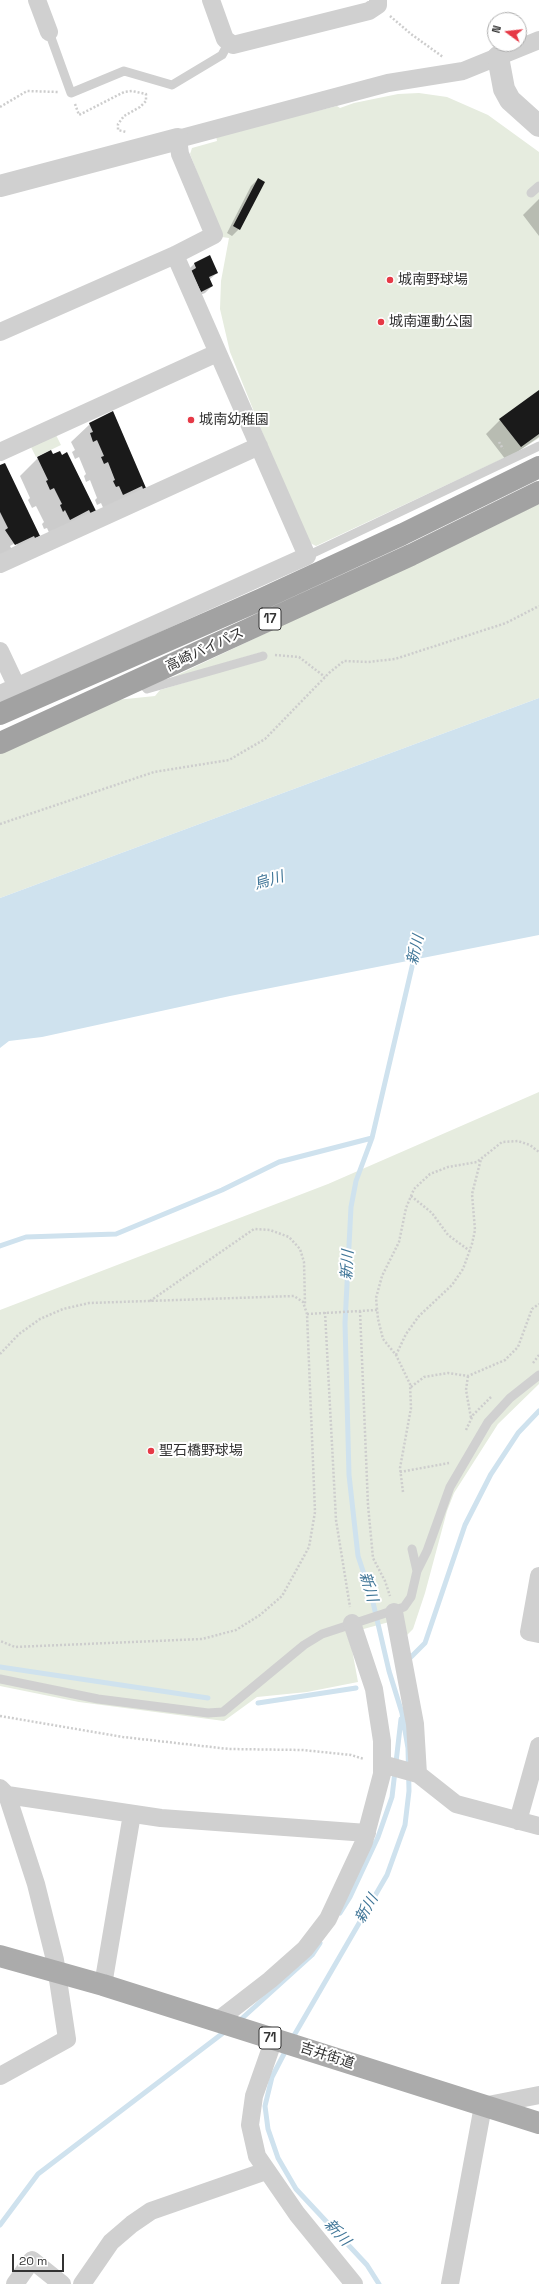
<!DOCTYPE html>
<meta charset="utf-8">
<style>
body{margin:0}
#map{position:relative;width:539px;height:2284px;overflow:hidden;background:#fff;font-family:"Space Grotesk",sans-serif}
canvas{display:block}
.north{position:absolute;left:487px;top:12px;width:40px;height:40px;box-sizing:border-box;background:#fff;border:1px solid #adadad;border-radius:50%;rotate:285deg;font-size:11px;font-weight:700;line-height:16px;text-align:center;color:#333}
.north::after{content:'';display:block;margin:auto;width:14px;height:18px;background:#e63946;clip-path:polygon(50% 0,100% 100%,50% 72%,0 100%)}
.scale{position:absolute;left:12px;top:2254px;width:52px;height:18px;box-sizing:border-box;border:2px solid #333;border-top:0;padding-left:5px;font-size:12px;line-height:14px;white-space:nowrap;color:#333;-webkit-text-stroke:3px #fff;paint-order:stroke}
</style>
<div id="map">
<canvas width="539" height="2284"></canvas>
<div class="north">N</div>
<div class="scale">20 m</div>
</div>
<script>
const g = document.querySelector('canvas').getContext('2d');
g.lineJoin = 'round';
function fillPath(path, color) { g.fillStyle = color; g.fill(path, 'evenodd'); }
const poly = rows => new Path2D(rows.map(r => 'M' + r).join(''));
function trace(path, color, width, dash) { g.strokeStyle = color; g.lineWidth = width; g.lineCap = dash ? 'butt' : 'round'; g.setLineDash(dash || []); g.stroke(path); }
function write(font, color, halo, rows, align = 'center') {
  g.font = font + ' "Space Grotesk","Noto Sans JP",sans-serif'; g.lineWidth = 4; g.setLineDash([]); g.textBaseline = 'middle'; g.strokeStyle = halo; g.fillStyle = color; for (const [text, x, y, turn = 0] of rows) {
    g.save(); g.translate(x, y); g.rotate((+turn || 0) * Math.PI / 180); g.textAlign = isNaN(turn) ? turn : align; if (halo) g.strokeText(text, 0, 0); g.fillText(text, 0, 0); g.restore();
  }
}
const green = poly([
 [419,93,447,97,488,115,539,152,539,438,517,452,316,546,306,541,230,352,220,309,221,281,229,238,222,237,190,154,192,148,217,141,216,136,337,106,340,108,354,103,398,94],
 [56,435,61,445,36,457,31,447],
 [539,504,539,698,0,898,0,749,116,700,155,696,160,690,223,671,262,652,169,679],
 [539,1092,539,1384,498,1424,454,1493,447,1511,425,1593,413,1629,406,1636,400,1619,349,1633,358,1682,307,1692,257,1697,224,1721,79,1702,0,1686,0,1310,328,1184]
]);
const water = poly([
 [539,698,539,935,230,996,42,1037,9,1041,0,1048,0,898]
]);
const shadow = poly([
 [258,179,239,229,232,236,227,233,251,186],
 [539,199,539,236,523,215],
 [209,257,217,273,209,280,212,286,205,293,193,298,187,271,194,264],
 [539,391,539,437,506,460,486,434,500,420],
 [90,424,145,488,105,512,101,503,97,505,95,500,97,498,90,480,86,482,84,476,86,474,79,457,75,459,72,452,75,450,71,442],
 [38,458,95,511,51,537,47,528,44,529,42,524,44,522,36,506,32,508,28,500,30,498,20,476],
 [0,466,39,536,21,554,0,560],
 [17,542,17,545,11,548,10,546]
]);
const stream = poly([
 [0,1246,26,1237,116,1234,222,1190,279,1162,372,1138],
 [410,1658,425,1643,465,1525,491,1474,518,1433,539,1411],
 [0,1667,208,1698],
 [258,1703,356,1688],
 [340,1913,350,1897,378,1837,392,1797,401,1719],
 [238,2022,312,1955,320,1943],
 [292,2039,387,1875,405,1825,409,1791,408,1748,402,1713,389,1671,372,1598,358,1556,349,1475,345,1323,351,1207,356,1181,372,1138,415,954],
 [287,2048,272,2077,265,2106,268,2129,278,2158,296,2189,367,2265,379,2284],
 [0,2225,38,2174,227,2030]
]);
const building = poly([
 [258,178,265,182,240,230,233,226],
 [210,255,218,273,209,277,213,286,201,292,191,271,196,268,194,263],
 [539,390,539,434,521,447,499,419],
 [113,411,146,488,143,489,142,486,123,495,119,486,116,487,113,481,115,480,108,462,104,464,101,457,104,456,97,440,93,442,90,433,93,432,89,423],
 [51,450,53,454,60,451,62,455,67,452,96,511,91,514,89,510,70,520,65,510,63,512,60,505,62,504,54,488,50,490,46,481,48,480,37,457],
 [5,463,40,536,35,538,34,536,15,545,5,530,8,528,0,512,0,465]
]);
const path = poly([
 [390,16,411,34,443,57],
 [75,104,79,115,124,92,132,91,146,94,146,101,140,107,124,116,118,124,118,130,126,132],
 [0,107,27,91,58,92],
 [499,442,503,449],
 [275,655,299,657,325,677],
 [0,824,154,772,229,760,265,739,329,673,344,661,368,662,395,659,506,623,539,606],
 [411,1196,432,1213,448,1235,470,1251],
 [150,1301,254,1229,270,1230,289,1237,300,1249,304,1262,305,1304],
 [360,1311,368,1505,373,1558,385,1581,390,1596],
 [325,1312,336,1520,350,1607],
 [307,1314,377,1310],
 [0,1354,19,1334,40,1319,63,1309,89,1303,294,1296,303,1302,307,1314,315,1512,309,1547,282,1596,260,1615,236,1630,202,1639,15,1647,0,1641],
 [396,1355,406,1334,419,1316,452,1285,463,1269,472,1244,475,1230,472,1194,481,1159],
 [533,1363,539,1355],
 [468,1376,466,1390,471,1418],
 [411,1387,424,1377,448,1373,468,1376,505,1360,518,1347,532,1309,539,1304],
 [466,1430,473,1415,492,1396],
 [400,1472,449,1463],
 [403,1492,400,1468,411,1408,410,1384,396,1355,383,1339,378,1319,376,1298,382,1276,399,1242,406,1208,414,1189,430,1174,448,1167,477,1162,502,1142,518,1141,530,1145,539,1152],
 [0,1716,123,1737,229,1749,303,1750,351,1755,364,1759]
]);
const service = poly([
 [49,32,71,93,124,71,172,85,222,55,229,42],
 [531,193,539,186],
 [307,556,539,446],
 [139,680,147,689,263,656],
 [417,1571,427,1551,450,1487,488,1422,510,1398,539,1375],
 [0,1679,98,1699,208,1713,223,1712,304,1645,322,1634,404,1607,411,1597,417,1571,412,1549]
]);
const minor = poly([
 [37,0,49,32],
 [211,0,225,39,233,45,369,11,378,5,378,0],
 [0,332,175,255,214,235,180,154,178,139,388,83,463,71,539,40],
 [0,452,217,353],
 [0,564,259,446],
 [0,651,17,687],
 [0,694,307,556,175,255],
 [539,1576,529,1632,539,1634],
 [394,1612,415,1724,418,1774,456,1804,539,1826],
 [382,1764,418,1774],
 [0,1788,7,1795,36,1884,55,1960,67,2039,0,2076],
 [7,1795,161,1818,367,1833],
 [518,1821,539,1746],
 [103,1985,132,1814],
 [217,2021,270,1980,305,1949,328,1919,364,1842,382,1774,382,1741,374,1689,352,1623],
 [274,2039,254,2096,250,2125,257,2156,297,2214,354,2284],
 [15,2284,32,2260,62,2284],
 [82,2284,111,2242,132,2224,151,2211,266,2171],
 [450,2284,483,2106,539,2095]
]);
const tertiary = poly([
 [498,57,504,89,510,100,539,126],
 [0,186,178,139]
]);
const primary = poly([
 [0,1956,103,1985,539,2123]
]);
const trunk = poly([
 [0,714,262,599,403,534,539,467],
 [0,743,411,555,539,492]
]);
const markers = [
 [390,280,4,"#e63946"],
 [381,322,4,"#e63946"],
 [191,420,4,"#e63946"],
 [151,1451,4,"#e63946"]
];
const shields = [
 [270,619,22],
 [270,2038,22]
];
const shieldNames = [
 ["17",270,619],
 ["71",270,2038]
];
const poiNames = [
 ["城南野球場",398,280],
 ["城南運動公園",389,322],
 ["城南幼稚園",199,420],
 ["聖石橋野球場",159,1451]
];
const streetNames = [
 ["高崎バイパス",205,650,-25],
 ["吉井街道",327,2056,18]
];
const waterNames = [
 ["烏川",269,881,-17],
 ["新川",416,950,-77],
 ["新川",348,1265,-87],
 ["新川",368,1587,73],
 ["新川",367,1909,-60],
 ["新川",337,2233,47]
];
fillPath(green, '#e6ecdf');
fillPath(water, '#cfe2ee');
fillPath(shadow, '#0003');
trace(stream, '#cfe2ee', 5);
fillPath(building, '#1a1a1a');
trace(path, '#cdcdcd', 2.5, [2, 2]);
trace(service, '#d0d0d0', 9);
trace(minor, '#d0d0d0', 18);
trace(tertiary, '#d0d0d0', 22);
trace(primary, '#ababab', 22);
trace(trunk, '#a2a2a2', 22);
for (const [x, y, r, color] of markers) { const dot = new Path2D(); dot.arc(x, y, r, 0, 2 * Math.PI); g.fillStyle = color; g.fill(dot); trace(dot, '#fff', 1.5); }
for (const [x, y, w] of shields) { const box = new Path2D(); box.roundRect(x - w / 2, y - 11, w, 22, 3); g.fillStyle = '#fff'; g.fill(box); trace(box, '#333', 1); }
write('bold 13px', '#333', null, shieldNames);
write('14px', '#333', '#fff', poiNames, 'left');
write('14px', '#333', '#fff', streetNames);
write('italic 15px', '#3f7597', '#fff', waterNames);
</script>
